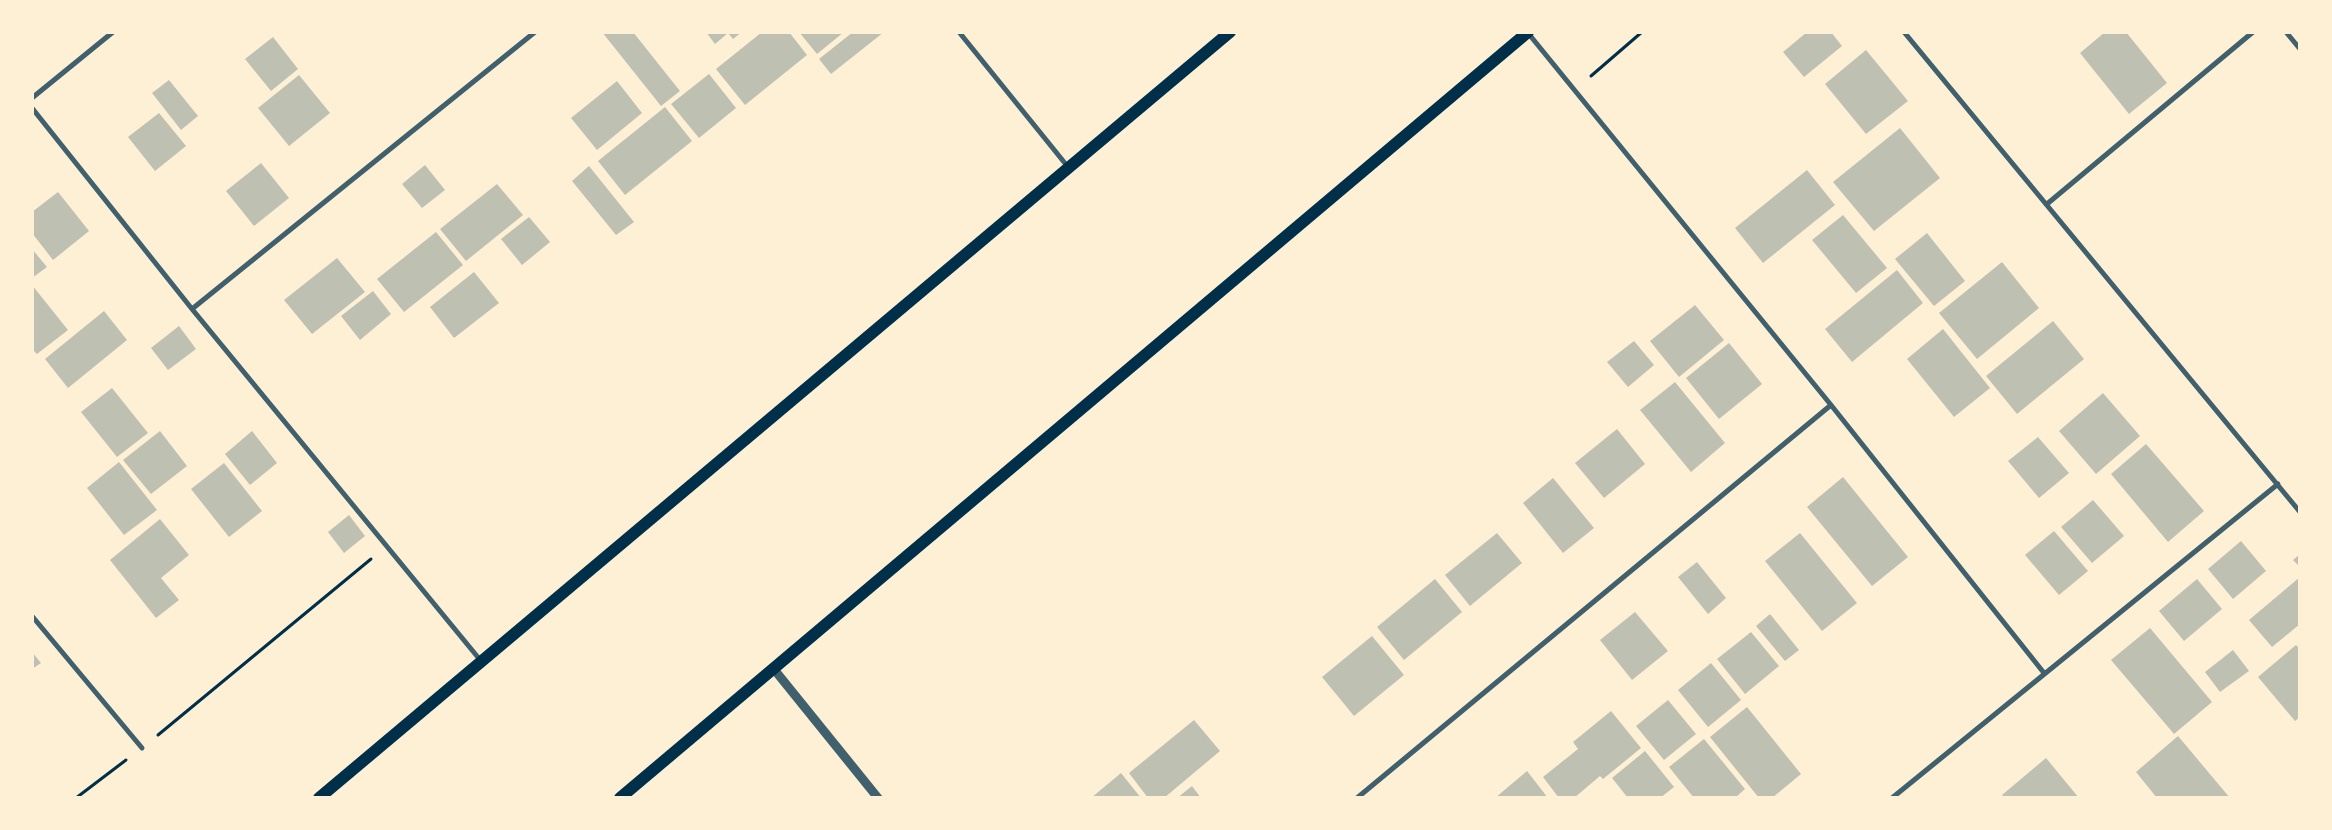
<!DOCTYPE html>
<style>
body{margin:0}
#map{position:relative;width:2332px;height:830px;overflow:hidden;background:#fdf0d5;font-family:"Alegreya Sans",sans-serif}
canvas{display:block}
.frame{position:absolute;inset:0;border:34px solid #fdf0d5;pointer-events:none}
</style>
<div id="map">
<canvas width="2332" height="830"></canvas>
<div class="frame"></div>
</div>
<script>
const g = document.querySelector('canvas').getContext('2d');
g.lineJoin = 'round';
function fillPath(path, color) { g.fillStyle = color; g.fill(path, 'evenodd'); }
const poly = rows => new Path2D(rows.map(r => 'M' + r).join(''));
function trace(path, color, width, dash) { g.strokeStyle = color; g.lineWidth = width; g.lineCap = dash ? 'butt' : 'round'; g.setLineDash(dash || []); g.stroke(path); }
const building = poly([
 [602,32,633,32,680,91,661,106],
 [706,32,742,32,733,39,728,33,715,44],
 [762,32,789,32,807,55,745,105,716,69],
 [799,32,844,32,817,54],
 [853,32,884,32,831,74,819,59],
 [1807,32,1831,32,1842,46,1804,77,1783,52],
 [2105,32,2126,32,2167,83,2129,114,2080,53],
 [273,37,298,69,271,91,245,59],
 [1866,50,1908,101,1866,134,1825,84],
 [709,74,736,108,699,138,671,104],
 [299,75,330,113,289,146,258,108],
 [169,80,198,116,181,130,152,93],
 [617,81,642,113,597,150,571,118],
 [665,107,692,141,625,195,598,161],
 [159,113,186,146,155,171,128,137],
 [1900,128,1940,178,1874,231,1833,182],
 [261,163,289,198,254,226,226,191],
 [425,165,445,190,422,208,402,184],
 [589,166,634,222,616,235,572,181],
 [1807,170,1835,205,1763,263,1735,228],
 [497,184,523,215,466,261,440,229],
 [58,192,89,231,53,260,32,233,32,212],
 [1843,215,1887,268,1856,293,1812,240],
 [529,217,550,242,522,265,501,239],
 [436,232,463,265,404,312,377,279],
 [1927,233,1965,281,1934,306,1895,259],
 [32,249,47,267,32,278],
 [337,258,365,292,312,334,284,300],
 [2002,262,2039,308,1977,359,1939,313],
 [1897,270,1923,303,1852,362,1825,329],
 [474,272,499,303,454,338,430,307],
 [32,285,68,330,37,354,32,349],
 [373,291,391,314,360,340,341,316],
 [1695,305,1724,340,1679,377,1650,341],
 [104,311,127,340,68,388,45,359],
 [2053,321,2084,359,2017,414,1986,376],
 [179,326,196,349,168,370,151,348],
 [1943,329,1990,388,1954,417,1907,359],
 [1634,341,1654,365,1628,387,1607,362],
 [1729,343,1762,384,1719,419,1686,378],
 [1675,382,1725,443,1691,472,1640,410],
 [112,388,148,433,117,457,81,412],
 [2103,393,2140,436,2096,474,2059,431],
 [1617,429,1645,464,1604,498,1575,463],
 [160,431,187,466,151,494,123,460],
 [252,431,277,463,250,485,225,454],
 [2038,437,2069,473,2039,498,2008,461],
 [2146,444,2204,511,2168,542,2111,474],
 [119,462,157,510,124,535,87,488],
 [224,463,262,511,229,537,191,489],
 [1843,477,1908,557,1872,586,1807,507],
 [1553,478,1594,528,1563,553,1523,503],
 [2093,500,2124,536,2092,563,2061,527],
 [349,515,365,536,344,553,328,532],
 [160,519,189,555,161,578,179,600,156,618,110,560],
 [2054,531,2088,571,2059,595,2025,555],
 [1497,533,1522,563,1470,606,1445,575],
 [1800,533,1857,603,1822,631,1765,561],
 [2241,541,2266,571,2233,599,2208,569],
 [2300,554,2300,567,2293,560],
 [1697,562,1726,598,1708,614,1678,577],
 [2300,577,2300,624,2272,647,2249,620],
 [1435,579,1462,612,1404,660,1377,627],
 [2197,579,2222,609,2184,641,2159,611],
 [1635,612,1668,651,1632,680,1600,640],
 [1770,614,1799,650,1785,661,1756,626],
 [2150,628,2212,702,2174,734,2111,660],
 [1751,632,1779,666,1745,694,1717,659],
 [1372,636,1404,675,1354,716,1322,677],
 [2296,645,2300,649,2300,717,2295,721,2258,677],
 [2233,650,2249,671,2220,692,2205,672],
 [32,652,41,663,32,669],
 [1711,663,1741,700,1708,727,1678,690],
 [1668,700,1696,734,1664,760,1636,726],
 [1747,707,1801,774,1772,798,1759,798,1710,737],
 [1611,711,1641,748,1603,779,1600,776,1574,798,1559,798,1543,777,1578,749,1573,742],
 [1194,720,1220,751,1164,798,1148,798,1129,773],
 [2178,736,2230,798,2157,798,2136,772],
 [1704,739,1745,789,1735,798,1694,798,1669,767],
 [1645,751,1674,787,1660,798,1628,798,1612,778],
 [2046,758,2079,798,2004,798,2002,795],
 [1527,771,1548,798,1495,798],
 [1121,773,1141,798,1091,798],
 [1192,786,1201,798,1177,798]
]);
const path = poly([
 [1591,76,1642,32],
 [158,735,371,559],
 [76,798,126,760]
]);
const minor = poly([
 [959,32,1068,167],
 [1904,32,2300,512],
 [2286,32,2300,49],
 [1528,33,1831,405,2044,673],
 [32,98,113,32],
 [32,108,192,309,481,661],
 [2047,204,2253,32],
 [192,309,535,32],
 [32,616,142,748],
 [1357,798,1831,405],
 [1892,798,2278,484]
]);
const tertiary = poly([
 [773,668,878,798]
]);
const primary = poly([
 [319,798,1230,32],
 [620,798,1528,32]
]);
fillPath(building, '#bec0b2');
trace(path, '#003049', 3);
trace(minor, '#3f606c', 5);
trace(tertiary, '#3f606c', 9);
trace(primary, '#003049', 12);
</script>
